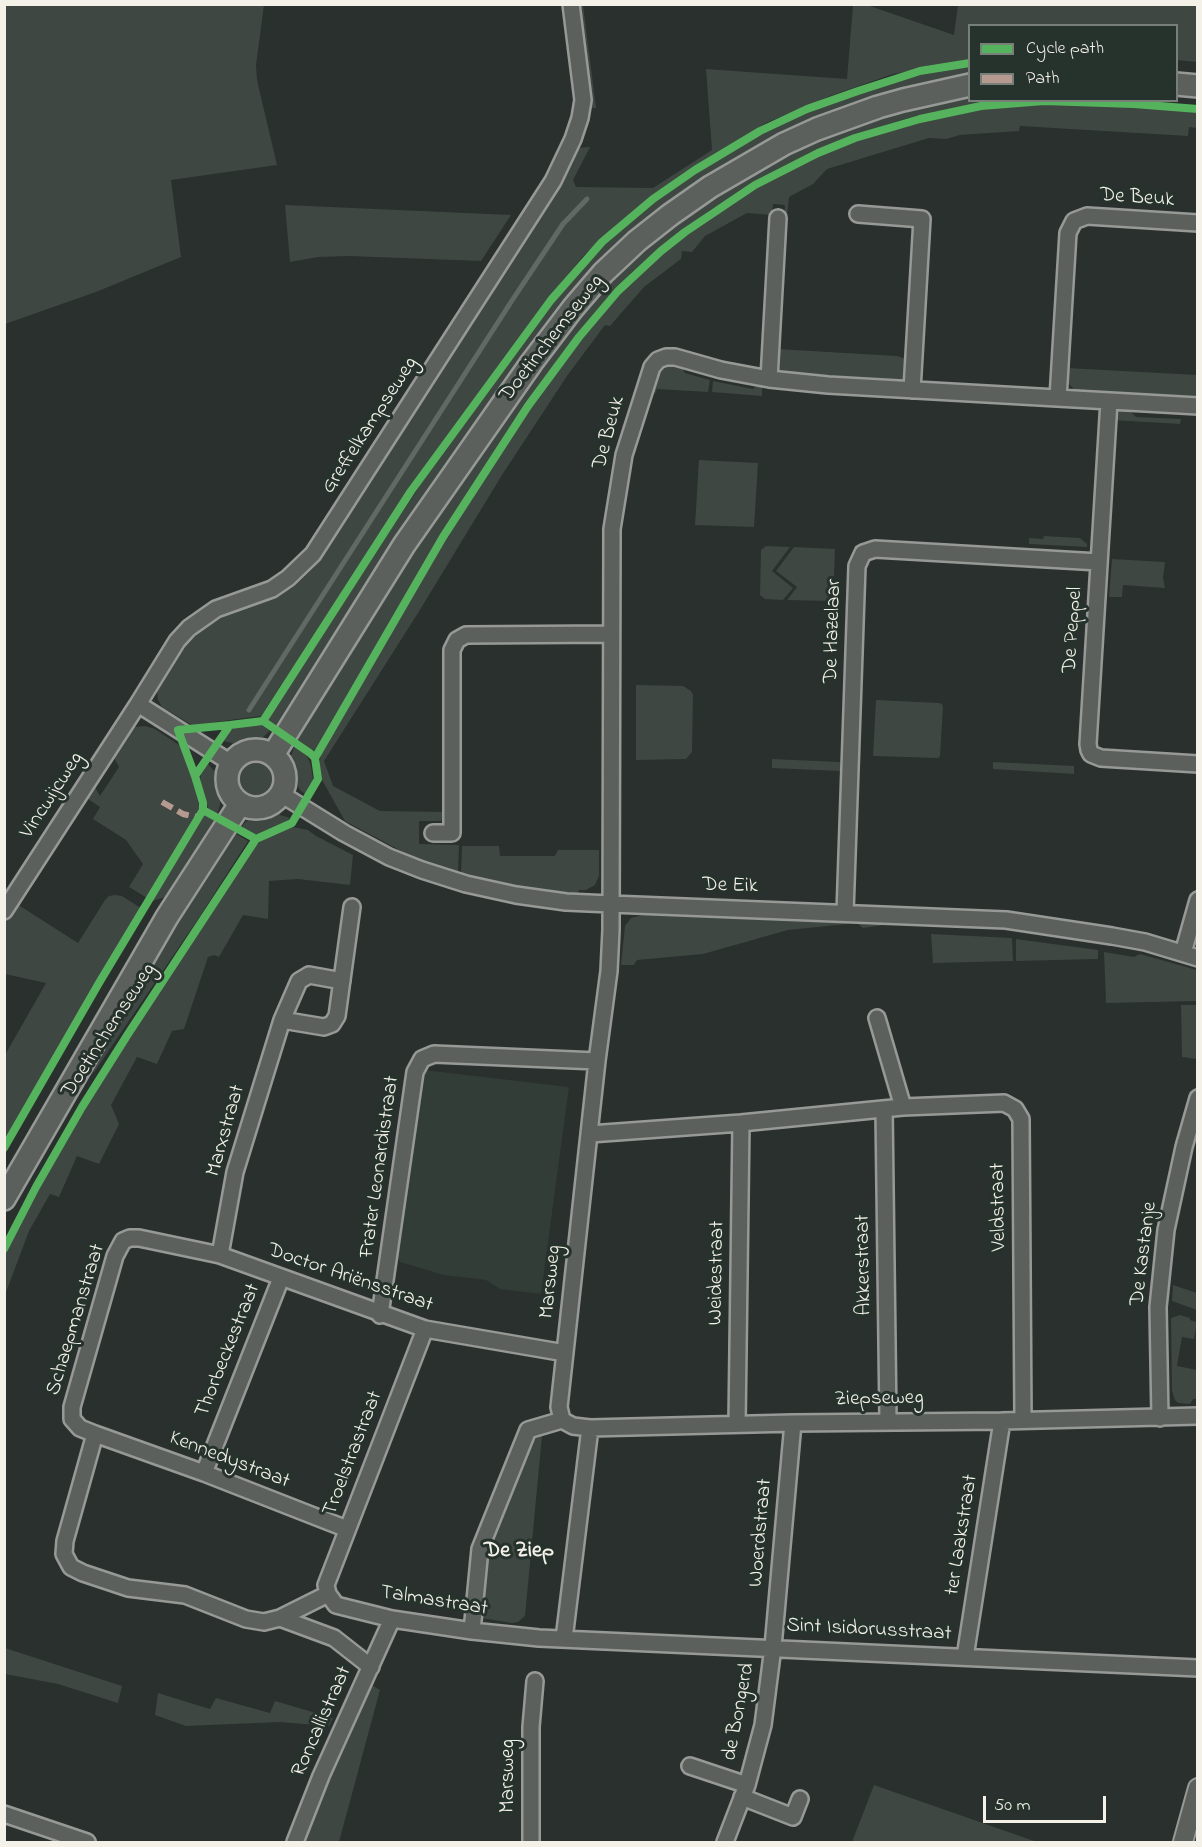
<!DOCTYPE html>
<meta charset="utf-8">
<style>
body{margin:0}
#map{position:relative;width:1202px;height:1847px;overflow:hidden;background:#29302d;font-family:"Indie Flower",sans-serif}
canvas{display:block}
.frame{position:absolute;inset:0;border:6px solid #f4f1e8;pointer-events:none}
.legend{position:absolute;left:968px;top:24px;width:210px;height:78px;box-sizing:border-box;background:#26332d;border:2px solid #787f78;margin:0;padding:8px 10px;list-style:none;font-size:18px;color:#f4f1e8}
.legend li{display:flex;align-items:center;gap:12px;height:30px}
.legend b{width:30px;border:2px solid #787f78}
.scale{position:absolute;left:983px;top:1796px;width:123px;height:27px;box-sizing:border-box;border:3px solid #f4f1e8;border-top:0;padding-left:8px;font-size:18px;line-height:21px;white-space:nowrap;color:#f4f1e8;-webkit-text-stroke:4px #26332d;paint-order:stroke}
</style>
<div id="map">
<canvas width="1202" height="1847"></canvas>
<div class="frame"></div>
<ul class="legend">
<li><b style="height:8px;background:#56b35d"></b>Cycle path</li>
<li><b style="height:8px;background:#b69a8f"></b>Path</li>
</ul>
<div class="scale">50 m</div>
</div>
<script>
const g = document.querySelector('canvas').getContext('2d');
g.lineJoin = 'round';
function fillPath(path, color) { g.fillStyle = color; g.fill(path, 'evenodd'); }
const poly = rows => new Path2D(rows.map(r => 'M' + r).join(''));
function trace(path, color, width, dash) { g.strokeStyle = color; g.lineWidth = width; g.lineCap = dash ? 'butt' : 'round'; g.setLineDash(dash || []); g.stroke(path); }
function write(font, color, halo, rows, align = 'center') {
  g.font = font + ' "Indie Flower",sans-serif'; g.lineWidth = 6; g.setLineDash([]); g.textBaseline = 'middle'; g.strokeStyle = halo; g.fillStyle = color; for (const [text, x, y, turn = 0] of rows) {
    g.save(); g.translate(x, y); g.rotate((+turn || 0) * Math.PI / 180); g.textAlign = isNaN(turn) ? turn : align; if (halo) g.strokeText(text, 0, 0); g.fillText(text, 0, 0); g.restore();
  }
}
const built = poly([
 [424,1070,569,1087,541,1294,500,1289,486,1280,444,1275,400,1262,397,1256]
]);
const green = poly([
 [4,5,264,5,256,65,257,80,277,165,171,180,181,257,96,292,5,324],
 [578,5,583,5,596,108,590,108,588,81],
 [853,5,867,5,954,35,958,5,1197,5,1197,62,1177,60,1176,26,970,26,969,60,893,74,830,96,768,122,714,154,654,194,612,230,585,254,554,291,412,485,261,716,192,725,162,707,158,700,157,691,159,681,191,635,209,621,280,591,309,568,323,551,563,179,578,148,590,147,573,180,576,187,653,188,712,150,706,69,847,79],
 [969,67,969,77,791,131,555,314,417,505,276,725,267,719,428,473,553,301,605,244,643,210,726,154,760,134,804,114,857,93,915,76],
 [969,96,970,100,1007,101,961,107,908,118,854,135,821,149,786,165,710,210,667,242,632,272,595,312,563,352,519,416,451,520,315,751,298,740,352,645,406,557,575,319,617,272,651,242,709,198,807,143,891,113],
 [1038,104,1136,106,1197,112,1197,128,1189,127,1188,136,1020,126,1019,131,960,135,946,139,929,138,827,169,813,184,789,197,787,217,784,217,785,205,773,204,772,215,747,213,705,236,692,252,682,251,681,259,644,287,610,326,605,325,567,376,502,475,418,613,324,761,333,786,380,811,446,812,441,821,419,821,419,844,459,845,458,874,407,854,345,821,321,778,319,768,321,753,443,542,497,458,551,378,599,316,617,296,657,257,719,211,751,191,796,166,841,146,896,128,990,108],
 [285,205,511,215,481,261,349,256,318,257,290,262],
 [777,349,897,356,908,360,906,380,816,375,776,371],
 [667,364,681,366,685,373,710,380,708,392,657,389,655,394,652,388,658,372],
 [1067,368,1197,375,1197,397,1084,391,1083,393,1079,392,1074,389,1069,384,1067,378],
 [713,381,753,389,759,384,762,385,762,396,712,392],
 [1128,409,1136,417,1181,419,1180,424,1112,420,1119,412],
 [699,460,758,463,754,527,695,525],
 [1044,536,1080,538,1087,544,1087,547,1029,544,1029,538,1043,539],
 [766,546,790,547,772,571,793,588,783,600,765,599,760,595,761,550],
 [794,547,835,549,833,601,787,600,797,587,776,571],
 [1112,559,1165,562,1163,578,1165,588,1123,585,1122,597,1109,597],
 [636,685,683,686,691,691,693,695,692,752,686,759,636,760],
 [876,700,939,703,942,704,943,707,940,756,938,758,873,756],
 [262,725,270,731,261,739,240,745,224,741,232,728],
 [145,726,155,729,179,745,189,765,199,806,199,811,147,898,129,887,143,864,126,840,93,819,100,807,85,797,93,784,100,796,119,767,112,754,128,732,135,727],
 [295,745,306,753,311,766,313,779,312,785,306,795,300,790,294,778,291,756],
 [772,759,840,762,840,771,772,768],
 [993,762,1074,766,1074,774,993,769],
 '240 779a16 16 0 1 1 32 0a16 16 0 1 1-32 0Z',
 [208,764,216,773,220,793,220,805,217,814,208,808,200,782,201,774],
 [204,814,214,820,169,896,152,901],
 [277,814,290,818,287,821,257,834,253,834,241,828,245,822,254,818],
 [293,827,308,830,316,836,353,855,350,885,298,879,269,881,268,919,243,915,219,957,214,955,208,957,184,1029,172,1031,157,1064,137,1057,111,1105,119,1124,99,1164,77,1156,59,1197,50,1194,29,1231,5,1295,5,1243,28,1194,46,1162,256,845,266,837],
 [236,834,248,841,200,916,95,1071,83,1082,145,973],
 [462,846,499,846,500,856,555,856,558,850,599,850,599,876,595,885,586,890,579,890,578,894,508,886,475,879,461,874],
 [115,895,122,896,141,908,103,970,5,1142,5,1055,46,983,5,974,5,920,17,904,78,943,105,900,109,896],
 [642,911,898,923,863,928,857,923,788,930,703,954,637,960,634,965,621,965,625,926,631,918,642,915],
 [931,934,1012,938,1013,961,933,963],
 [1016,939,1098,950,1098,959,1016,961],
 [1104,952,1134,957,1140,954,1197,970,1197,1001,1106,1003],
 [1181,1005,1197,1005,1197,1059,1182,1057],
 [1173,1285,1197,1293,1197,1310,1172,1301],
 [1180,1315,1190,1318,1190,1320,1197,1322,1194,1339,1182,1337,1177,1366,1197,1370,1197,1399,1193,1399,1190,1404,1178,1403,1175,1400,1172,1391,1171,1318],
 [539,1427,542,1436,525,1616,518,1622,512,1623,475,1617,483,1550,517,1460],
 [5,1648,122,1686,118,1703,58,1684,5,1674],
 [367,1682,380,1690,339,1842,298,1842],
 [158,1693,210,1709,216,1698,270,1713,275,1701,333,1718,329,1726,279,1722,186,1726,155,1715],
 [874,1785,1037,1842,852,1842]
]);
const stream = poly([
 [249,710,511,302,563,224,587,199]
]);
const minor = poly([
 [858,214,922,219,912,390],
 [769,379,778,218],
 [1058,398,1068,233,1074,221,1087,216,1198,223],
 [1109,401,1088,744,1089,750,1091,754,1101,758,1198,764],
 [231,763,138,704,177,641,189,628,216,609,272,589,288,578,313,554,553,181,573,139,580,118,583,100,571,4],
 [281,794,344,833,389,857,422,870,466,884,516,895,566,902,611,904,1006,920,1112,936,1145,942,1198,958],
 [433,833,452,833,452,650,457,640,466,635,611,634],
 [4,911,138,704],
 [845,913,857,566,863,553,875,549,1099,562],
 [1183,953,1198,900],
 [877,1018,903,1107],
 [282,1020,299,981,309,975,342,981],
 [884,1109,888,1421],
 [590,1134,741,1123,903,1107,1004,1103,1015,1109,1021,1119,1023,1420],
 [220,1255,235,1172,282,1020,324,1027,332,1024,337,1016,352,907],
 [380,1315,415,1072,422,1059,434,1054,597,1061],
 [425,1329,326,1585,328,1594,336,1605,392,1619,472,1631,539,1638,1198,1668],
 [1160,1418,1158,1307,1166,1230,1184,1147,1198,1098],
 [562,1420,573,1426,590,1428,793,1423,1002,1421,1198,1416],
 [737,1424,741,1123],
 [95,1434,65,1541,64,1554,71,1567,83,1573,128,1588,185,1595,246,1619,264,1622,280,1618,328,1594],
 [204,1473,281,1278],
 [347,1529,204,1473,95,1434,80,1428,72,1419,72,1407,115,1256,123,1241,130,1238,139,1238,220,1255,425,1329,565,1353],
 [280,1618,334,1638,371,1667],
 [472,1631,480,1549,528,1430,562,1420,559,1407,597,1061,609,971,611,930,612,529,624,455,652,367,658,360,666,357,675,357,721,370,769,379,828,385,1198,406],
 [564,1639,590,1428],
 [965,1657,1002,1421],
 [690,1766,747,1785],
 [742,1797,793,1817,800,1799],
 [4,1814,87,1842],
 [295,1842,321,1776,392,1619],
 [531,1842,531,1727,535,1681],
 [725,1842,747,1785,763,1725,773,1647,793,1423]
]);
const tertiary = poly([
 [1183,1842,1198,1788]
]);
const secondary = poly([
 [1176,84,1198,86],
 '227 779a29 29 0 1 1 58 0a29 29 0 1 1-58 0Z',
 [273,755,404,545,532,362,573,308,603,273,637,241,670,215,710,187,784,144,817,129,878,107,903,100,970,85],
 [4,1199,167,917,240,804]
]);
const quiet = poly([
 [162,802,183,814,196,817,200,816]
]);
const cycleway = poly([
 [263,721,411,491,551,300,602,242,653,199,695,170,760,131,807,109,858,91,920,71,970,63],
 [263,721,310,753,315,758,318,779,292,823,256,839,203,810,203,803,195,776,230,725,263,721],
 [315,758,443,537,528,406,579,337,618,291,661,251,685,232,755,185,818,153,855,138,920,119,981,106,1044,101,1134,104,1198,109],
 [195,776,178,730,230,725],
 [4,1148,99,983,203,810],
 [4,1249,36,1187,82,1107,128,1034,256,839]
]);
const streetNames = [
 ["De Beuk",1137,199,4],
 ["Doetinchemseweg",553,339,-52],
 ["Greffelkampseweg",371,426,-57],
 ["De Beuk",610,433,-75],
 ["De Peppel",1074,630,-86],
 ["De Hazelaar",834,631,-88],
 ["Vincwijcweg",53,796,-57],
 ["De Eik",730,887,2],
 ["Doetinchemseweg",110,1031,-57],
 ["Marxstraat",227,1131,-74],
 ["Frater Leonardistraat",381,1167,-82],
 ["Veldstraat",1000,1207,-91],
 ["De Kastanje",1145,1254,-83],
 ["Akkerstraat",865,1265,-91],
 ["Weidestraat",718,1273,-89],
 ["Doctor Ariënsstraat",350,1279,19],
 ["Marsweg",552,1282,-84],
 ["Schaepmanstraat",77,1320,-73],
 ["Thorbeckestraat",229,1351,-68],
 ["Ziepseweg",879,1400,-1],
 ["Troelstrastraat",354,1454,-69],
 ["Kennedystraat",229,1461,21],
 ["Woerdstraat",762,1533,-85],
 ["ter Laakstraat",963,1535,-81],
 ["Talmastraat",434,1602,9],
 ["Sint Isidorusstraat",869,1631,3],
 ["de Bongerd",740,1712,-79],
 ["Roncallistraat",323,1722,-66],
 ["Marsweg",510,1776,-90]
];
const neighbourhoodNames = [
 ["De Ziep",519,1552]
];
fillPath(built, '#323d37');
fillPath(green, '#3e4742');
trace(stream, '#616963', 5);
trace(minor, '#969996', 20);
trace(tertiary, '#969996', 22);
trace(secondary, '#969996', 26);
trace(minor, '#5c605c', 15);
trace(tertiary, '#5c605c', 18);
trace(secondary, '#5c605c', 21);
trace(quiet, '#b69a8f', 6, [12, 6]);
trace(cycleway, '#56b35d', 8);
write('21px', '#f4f1e8', '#26332d', streetNames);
write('bold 22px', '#f4f1e8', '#26332d', neighbourhoodNames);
</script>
